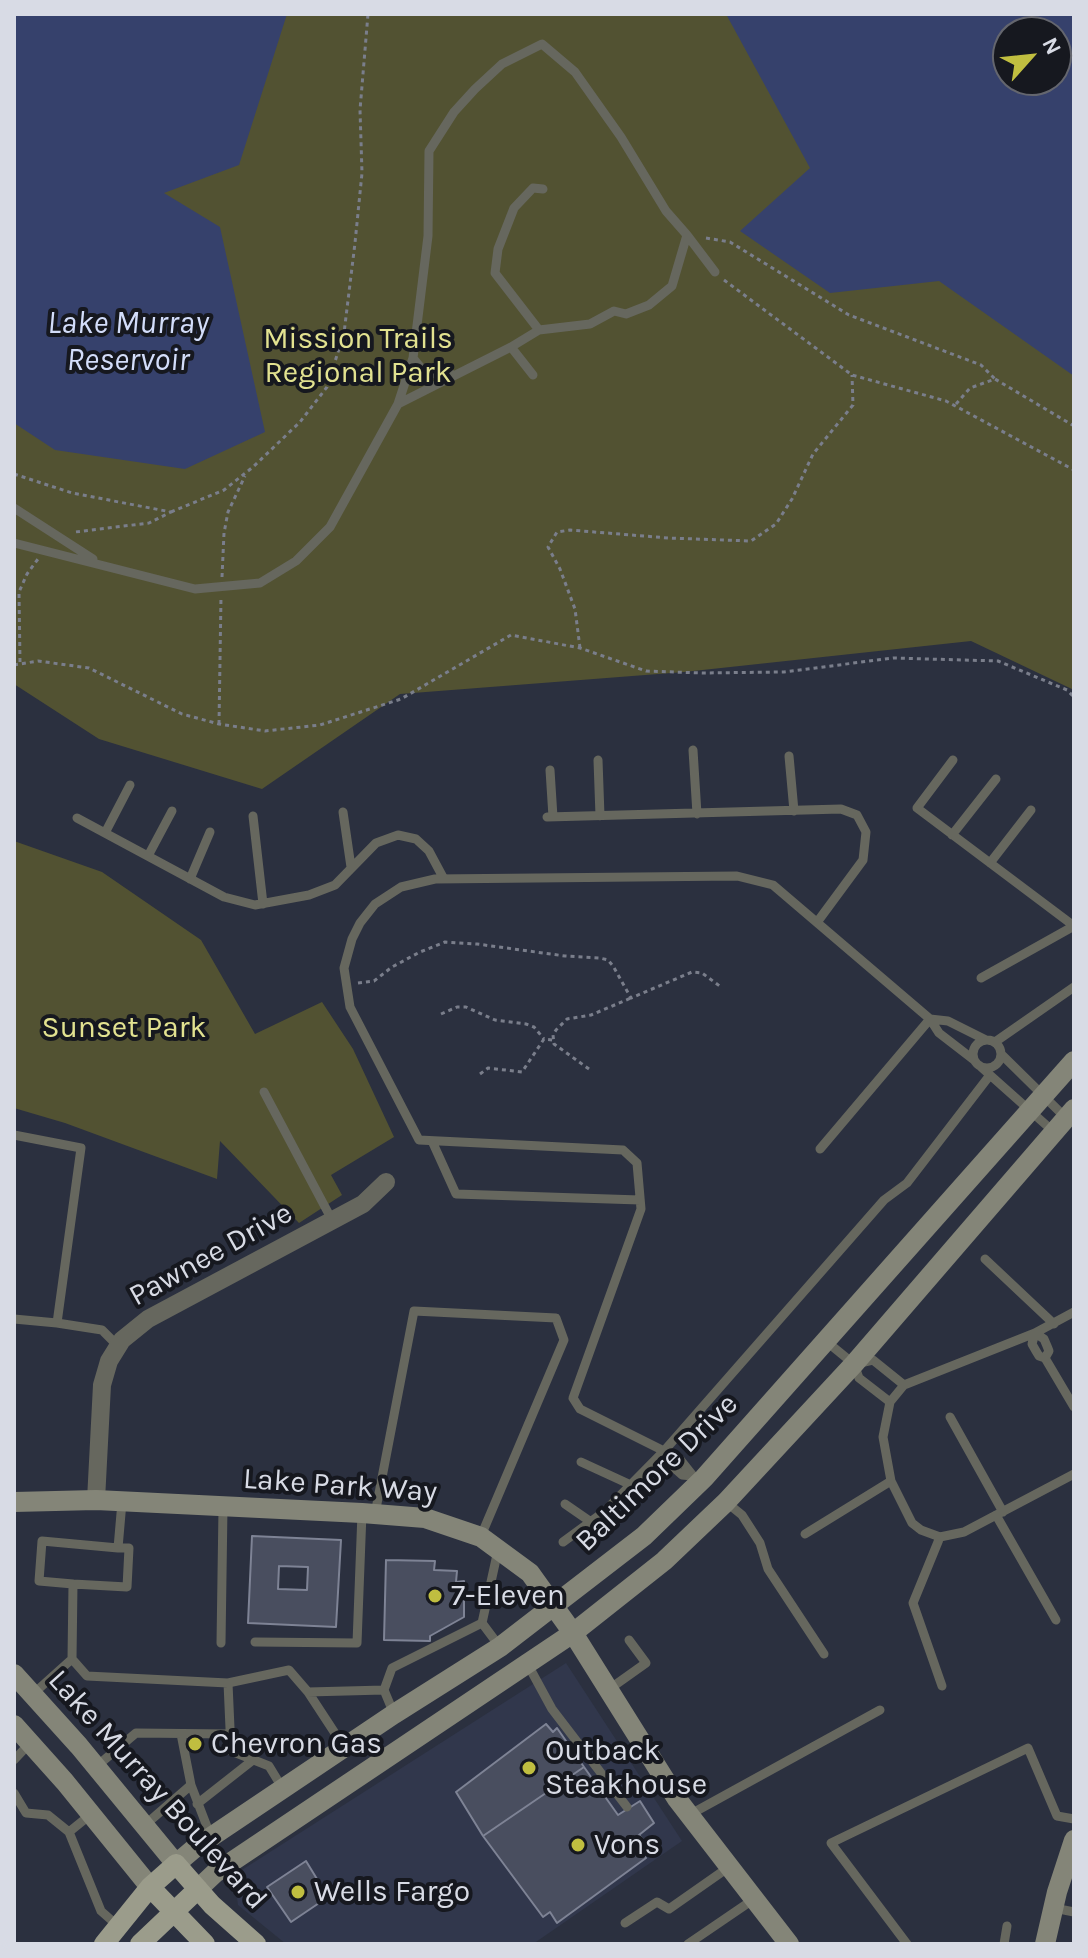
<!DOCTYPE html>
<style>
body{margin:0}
#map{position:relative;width:1088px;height:1958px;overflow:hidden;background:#2b303f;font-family:Karla,sans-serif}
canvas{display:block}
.frame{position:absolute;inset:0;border:16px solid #d8dbe5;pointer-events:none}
.north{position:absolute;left:992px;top:16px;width:80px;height:80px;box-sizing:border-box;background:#16181f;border:2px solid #64666e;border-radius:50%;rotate:63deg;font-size:22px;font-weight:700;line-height:32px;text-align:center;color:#d8dbe5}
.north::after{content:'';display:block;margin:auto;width:28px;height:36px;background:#c0be40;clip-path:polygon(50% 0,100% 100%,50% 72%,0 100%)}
</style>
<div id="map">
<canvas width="1088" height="1958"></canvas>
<div class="frame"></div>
<div class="north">N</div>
</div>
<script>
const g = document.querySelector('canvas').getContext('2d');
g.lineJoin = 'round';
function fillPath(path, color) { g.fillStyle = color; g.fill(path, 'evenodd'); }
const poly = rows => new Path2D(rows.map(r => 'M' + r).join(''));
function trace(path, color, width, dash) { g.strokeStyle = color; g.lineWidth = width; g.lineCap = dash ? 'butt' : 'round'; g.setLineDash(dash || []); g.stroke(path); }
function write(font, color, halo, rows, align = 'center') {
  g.font = font + ' Karla,sans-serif'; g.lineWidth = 8; g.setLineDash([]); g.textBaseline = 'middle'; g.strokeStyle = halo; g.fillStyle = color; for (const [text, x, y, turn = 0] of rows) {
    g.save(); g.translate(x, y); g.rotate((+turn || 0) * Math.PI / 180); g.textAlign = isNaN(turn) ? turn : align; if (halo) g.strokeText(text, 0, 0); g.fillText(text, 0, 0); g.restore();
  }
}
const built = poly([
 [566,1663,682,1841,533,1944,286,1944,238,1905,234,1875]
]);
const green = poly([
 [14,14,1074,14,1074,690,971,641,684,672,400,694,262,789,99,739,14,684],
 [1008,32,1056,32,1056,80,1008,80],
 [14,841,102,872,201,940,255,1034,322,1002,353,1049,394,1137,331,1175,342,1195,299,1223,220,1141,217,1179,65,1123,14,1108]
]);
const water = poly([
 [14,14,287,14,239,165,164,193,220,227,265,432,185,469,55,450,14,423],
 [726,14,1074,14,1074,376,939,281,830,293,740,231,810,168],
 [1008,32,1056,32,1056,80,1008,80]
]);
const building = poly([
 [252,1536,341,1540,336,1627,248,1623,252,1536],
 [279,1566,308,1567,307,1590,278,1589,279,1566],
 [386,1560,435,1561,434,1570,457,1571,456,1582,464,1581,464,1617,430,1636,430,1641,384,1640,386,1560],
 [546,1724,553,1732,557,1728,584,1767,483,1836,456,1792,546,1724],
 [584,1767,618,1815,640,1801,654,1823,639,1835,645,1842,639,1848,646,1858,557,1923,550,1912,543,1917,483,1836,584,1767],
 [306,1861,328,1897,291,1922,267,1887,306,1861]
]);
const path = poly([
 [706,238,730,242,849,315,981,365,995,379],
 [724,280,852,375,946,401,1074,470],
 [956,404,970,388,995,379,1074,426],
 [14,474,72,493,171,512,149,523,75,532],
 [171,512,224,490,253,467,300,422,327,387,344,333,355,243,362,173,360,110,368,14],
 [222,577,224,533,228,512,245,476],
 [580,648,575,609,560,569,548,547,557,532,570,530,668,538,751,541,776,524,792,499,813,454,853,405,852,375],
 [20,662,19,592,27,574,38,559],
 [14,665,38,661,89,668,182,714,219,724,265,731,320,725,401,699,511,635,580,648,646,671,702,673,784,672,893,658,998,661,1067,690,1074,697],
 [219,724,221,596],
 [358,983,374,981,392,967,420,952,445,942,477,944,565,956,600,958,608,960,613,966,631,998,692,972,702,973,721,987],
 [441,1014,457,1007,466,1007,495,1020,526,1024,534,1027,544,1039],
 [589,1069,554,1044,553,1035,556,1030,567,1019,591,1015,631,998],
 [480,1074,488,1068,522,1072,544,1039,553,1040]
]);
const lane = poly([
 [687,235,715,272],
 [539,330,495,273,498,249,514,208,533,188,543,189],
 [511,347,533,375],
 [413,358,422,369,438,375,451,374],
 [14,508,93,559],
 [14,543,195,589,260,583,296,561,330,527,398,404,413,358,428,236,429,151,454,112,475,89,502,64,542,44,575,72,621,137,666,211,687,235,672,286,649,305,626,314,614,311,590,324,539,330,511,347,398,404],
 [693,750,697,814],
 [789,756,794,811],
 [598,760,600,816],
 [953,760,917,808,1074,926],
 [550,770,553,817],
 [343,812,351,867],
 [253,816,263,904],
 [547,817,841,809,857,815,866,832,863,860,818,921],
 [77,818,224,897,255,905,309,895,335,885,376,843,398,835,416,839,429,851,444,879],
 [105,833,130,785],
 [952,835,996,779],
 [148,856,172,811],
 [990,863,1031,810],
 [190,879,210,832],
 [981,978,1074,926],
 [930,1019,948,1021,986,1040],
 '973 1054a14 14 0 1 1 28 0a14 14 0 1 1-28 0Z',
 [995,1042,1074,987],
 [1001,1054,1066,1118],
 [974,1060,939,1033,930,1019,773,885,737,876,435,879,401,887,375,904,360,923,352,939,344,968,350,1007,419,1140,623,1150,637,1163,641,1209,573,1398,580,1409,664,1451,884,1200,907,1183,990,1075],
 [981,1067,1054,1132],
 [264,1092,332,1220],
 [14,1135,81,1148,57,1323,102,1330,118,1346],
 [432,1141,456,1194,640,1200],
 [820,1149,930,1019],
 [985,1259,1054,1324],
 [1074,1312,1035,1333,904,1385,890,1402,883,1437,891,1481,912,1523,921,1530,940,1537,964,1532,1074,1474],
 [14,1319,57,1323],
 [827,1342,854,1364,859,1378,890,1402],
 [1045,1358,1049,1351,1047,1346,1044,1339,1035,1333,1032,1344,1036,1351,1039,1356,1045,1358,1074,1407],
 [860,1363,873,1360,904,1385],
 [950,1417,1003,1512],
 [670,1456,672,1466,682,1475,692,1476],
 [581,1462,631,1485],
 [726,1502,742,1515,760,1543,768,1569,824,1654],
 [565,1504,591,1522],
 [375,1514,414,1311,556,1318,564,1340,481,1536],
 [996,1515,1056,1620],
 [805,1534,891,1481],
 [940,1537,913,1603,942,1686],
 [563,1542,604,1512,664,1451,670,1456,679,1458,698,1482],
 [498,1550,482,1623,500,1647],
 [73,1584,127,1587,129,1548,118,1548],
 [255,1642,357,1643,362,1513],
 [221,1643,223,1508],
 [72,1659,73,1584,39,1581,42,1541,118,1548,122,1502],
 [527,1663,552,1709,627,1807],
 [228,1683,231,1751,269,1766,283,1789],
 [608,1690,646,1663,629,1640],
 [308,1692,344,1747],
 [33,1694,72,1659,87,1676,228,1683,289,1670,308,1692,384,1690],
 [394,1714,384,1690,392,1668,482,1623],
 [14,1760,30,1743],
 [97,1766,136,1733,230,1734],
 [191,1785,211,1837],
 [14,1793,26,1813,48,1815,69,1832],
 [197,1804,253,1760],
 [90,1815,69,1832,101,1911,118,1926],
 [689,1815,880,1710],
 [145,1825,191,1785,181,1734],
 [1054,1908,1074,1912],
 [625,1923,657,1902,669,1909,729,1867],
 [688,1944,754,1899],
 [907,1944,831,1843,1028,1748,1057,1816,1074,1819],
 [1004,1944,1007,1926]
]);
const street = poly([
 [96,1500,102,1385,109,1361,122,1340,148,1319,363,1204,386,1182]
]);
const secondary = poly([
 [14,1502,96,1500,362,1513,425,1518,481,1537,530,1573,573,1633,677,1799,789,1944],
 [14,1674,79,1746,176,1864,196,1847,394,1714,500,1647,644,1536,704,1478,1074,1061],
 [14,1725,65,1782,150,1887],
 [198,1889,215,1873,573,1633,664,1561,726,1502,854,1364,1074,1109],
 [1045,1944,1057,1892,1074,1840]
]);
const primary = poly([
 [150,1887,205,1944],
 [104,1944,150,1887,176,1864,212,1905,256,1944],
 [140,1944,198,1889]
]);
const markers = [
 [435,1596,8,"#c0be40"],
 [195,1744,8,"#c0be40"],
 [529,1768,8,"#c0be40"],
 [578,1845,8,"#c0be40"],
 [298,1892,8,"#c0be40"]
];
const parkNames = [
 ["Mission Trails",358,339],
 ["Regional Park",358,373],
 ["Sunset Park",124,1028]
];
const streetNames = [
 ["Pawnee Drive",211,1255,-29],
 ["Baltimore Drive",657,1473,-44],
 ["Lake Park Way",340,1486,4],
 ["Lake Murray Boulevard",157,1790,48]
];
const poiNames = [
 ["7-Eleven",451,1596],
 ["Chevron Gas",211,1744],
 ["Outback",545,1751],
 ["Steakhouse",545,1785],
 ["Vons",594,1845],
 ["Wells Fargo",314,1892]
];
const waterNames = [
 ["Lake Murray",128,324],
 ["Reservoir",128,361]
];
fillPath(built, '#31374c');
fillPath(green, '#525232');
fillPath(water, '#36416c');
fillPath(building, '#494e5f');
trace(building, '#7e8395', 2);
trace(path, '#7a7e8b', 3, [4, 4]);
trace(lane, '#66675e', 9);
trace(street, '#66675e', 18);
trace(secondary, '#848578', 20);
trace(primary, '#9b9c8b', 20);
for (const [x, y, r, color] of markers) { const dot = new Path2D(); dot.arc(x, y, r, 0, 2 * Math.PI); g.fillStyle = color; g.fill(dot); trace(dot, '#16181f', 3); }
write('30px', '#e2e290', '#16181f', parkNames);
write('30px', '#d8dbe5', '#16181f', streetNames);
write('30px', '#d8dbe5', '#16181f', poiNames, 'left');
write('italic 32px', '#d3ddfa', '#16181f', waterNames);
</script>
